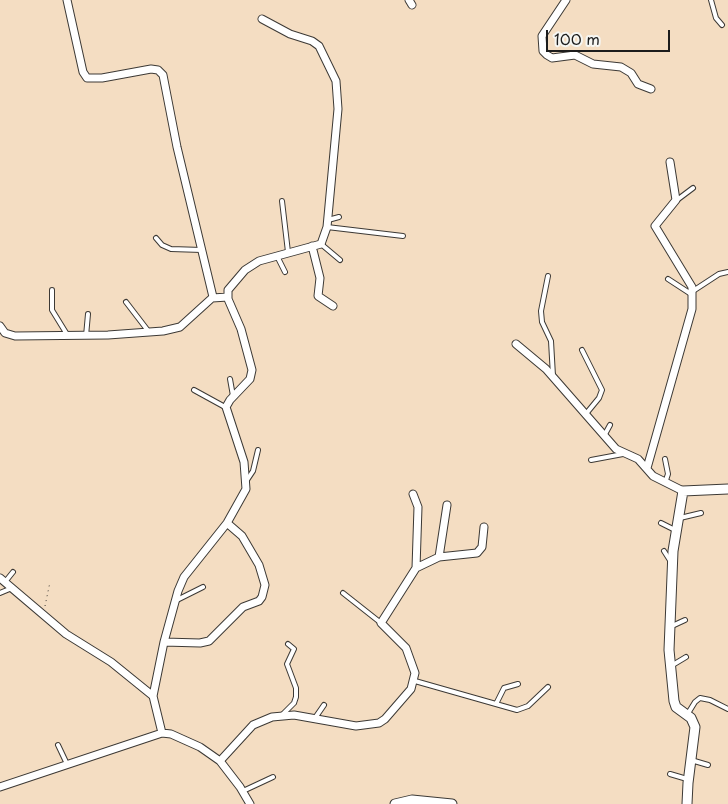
<!DOCTYPE html>
<style>
body{margin:0}
#map{position:relative;width:728px;height:804px;overflow:hidden;background:#f4ddc2;font-family:"Playpen Sans",sans-serif}
canvas{display:block}
.scale{position:absolute;left:546px;top:30px;width:124px;height:22px;box-sizing:border-box;border:2px solid #1c1c1c;border-top:0;padding-left:6px;font-size:15px;line-height:18px;white-space:nowrap;color:#1c1c1c;-webkit-text-stroke:4px #f6f6f2;paint-order:stroke}
</style>
<div id="map">
<canvas width="728" height="804"></canvas>
<div class="scale">100 m</div>
</div>
<script>
const g = document.querySelector('canvas').getContext('2d');
g.lineJoin = 'round';
const poly = rows => new Path2D(rows.map(r => 'M' + r).join(''));
function trace(path, color, width, dash) { g.strokeStyle = color; g.lineWidth = width; g.lineCap = dash ? 'butt' : 'round'; g.setLineDash(dash || []); g.stroke(path); }
const path = poly([
 [45,606,50,582]
]);
const service = poly([
 [711,0,716,18,722,25],
 [677,200,693,188],
 [282,201,288,252],
 [328,220,339,217],
 [327,227,403,236],
 [156,238,162,245,171,249,202,250],
 [321,244,340,260],
 [277,256,285,272],
 [548,276,541,311,542,322,551,341,553,376],
 [668,279,691,294],
 [52,290,52,310,68,336],
 [693,291,719,274,728,272],
 [126,302,149,332],
 [86,336,88,314],
 [582,350,602,390,599,398,585,415],
 [230,379,233,396],
 [194,390,225,407],
 [604,436,610,425],
 [665,459,668,474,665,483],
 [591,460,623,454],
 [247,480,253,471,258,450],
 [680,518,701,513],
 [661,523,675,530],
 [664,551,671,562],
 [5,582,13,572],
 [0,593,12,588],
 [343,593,381,623],
 [175,601,203,587],
 [672,626,685,620],
 [671,666,686,657],
 [415,681,517,710,528,706,548,687],
 [496,704,504,688,518,684],
 [282,715,294,703,296,697,296,688,287,664,294,649,288,644],
 [687,715,695,702,700,698,710,700,728,709],
 [315,718,324,705],
 [58,745,67,764],
 [691,760,708,765],
 [670,774,687,779],
 [243,791,273,777]
]);
const minor = poly([
 [67,0,83,72,87,78,102,78,151,69,158,70,163,75,177,147,213,297],
 [409,0,412,5],
 [566,0,542,36,543,51,547,55,552,58,575,55,593,64,621,67,631,73,638,84,651,89],
 [312,246,320,278,318,296,333,306],
 [0,326,5,333,15,336,108,335,163,331,180,327,212,298,228,297],
 [516,344,546,369,616,449,638,459,653,476,683,491],
 [647,468,692,309,692,287,655,226,676,200,670,162],
 [413,494,418,507,416,568],
 [439,557,447,505],
 [0,578,66,634,111,662,153,696],
 [164,642,200,643,209,641,243,607,259,601,262,597,265,585,259,565,242,536,227,523],
 [162,733,153,696,164,642,178,591,184,577,227,523,246,489,244,462,226,407,230,400,250,379,252,370,241,329,228,299,228,290,245,270,259,261,321,244,327,227,338,109,336,81,319,46,312,41,290,34,262,19],
 [220,761,253,725,272,717,294,715,356,726,379,723,385,719,411,689,415,673,406,648,381,623,416,568,439,557,477,553,482,547,484,527],
 [0,787,162,733,171,734,200,747,220,761,240,787,250,804]
]);
const tertiary = poly([
 [395,804,412,800,452,804],
 [687,804,688,783,695,727,691,718,676,707,674,701,669,650,673,551,683,491,728,489]
]);
trace(service, '#3c3935', 6);
trace(minor, '#3c3935', 9);
trace(tertiary, '#3c3935', 11);
trace(path, '#3c3935', 1, [1, 4]);
trace(service, '#fff', 4);
trace(minor, '#fff', 7);
trace(tertiary, '#fff', 9);
</script>
